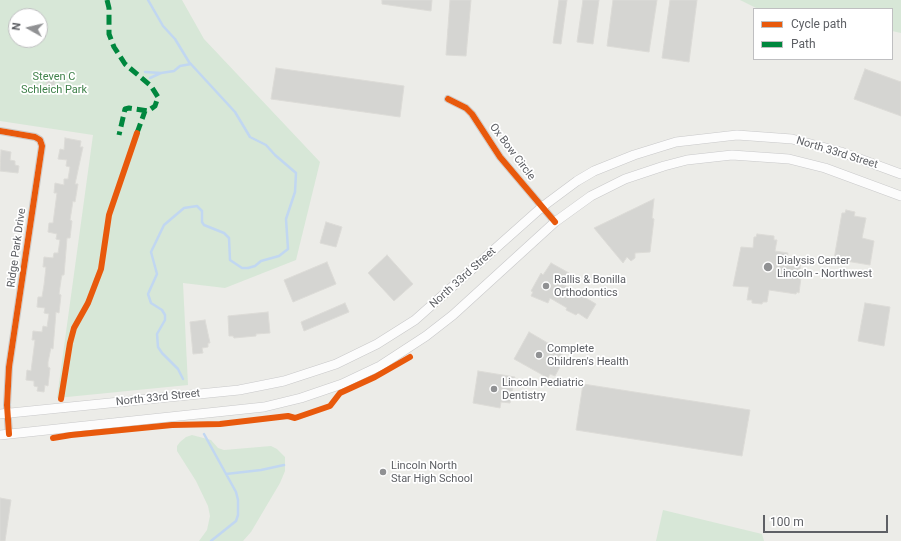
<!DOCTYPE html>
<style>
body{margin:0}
#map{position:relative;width:901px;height:541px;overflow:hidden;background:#ecece8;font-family:Roboto,sans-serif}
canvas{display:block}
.legend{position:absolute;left:753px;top:8px;width:140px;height:52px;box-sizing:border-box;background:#fff;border:1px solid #bfbfc1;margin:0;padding:5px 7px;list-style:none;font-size:12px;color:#5e6065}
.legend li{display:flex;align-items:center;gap:8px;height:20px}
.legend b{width:20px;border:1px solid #bfbfc1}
.north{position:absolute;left:8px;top:8px;width:40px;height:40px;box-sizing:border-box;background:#fff;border:1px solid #bfbfc1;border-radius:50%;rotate:278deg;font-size:11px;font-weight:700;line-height:16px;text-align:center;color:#5e6065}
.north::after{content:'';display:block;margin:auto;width:14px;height:18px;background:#909193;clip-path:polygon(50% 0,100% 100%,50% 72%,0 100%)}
.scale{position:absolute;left:763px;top:515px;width:125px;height:18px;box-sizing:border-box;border:2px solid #5e6065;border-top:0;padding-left:5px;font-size:12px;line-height:14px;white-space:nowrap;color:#5e6065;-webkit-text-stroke:3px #fff;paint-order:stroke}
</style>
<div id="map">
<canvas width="901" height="541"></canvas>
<ul class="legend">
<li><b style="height:5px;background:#e8590c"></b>Cycle path</li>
<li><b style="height:5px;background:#00873e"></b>Path</li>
</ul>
<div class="north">N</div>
<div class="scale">100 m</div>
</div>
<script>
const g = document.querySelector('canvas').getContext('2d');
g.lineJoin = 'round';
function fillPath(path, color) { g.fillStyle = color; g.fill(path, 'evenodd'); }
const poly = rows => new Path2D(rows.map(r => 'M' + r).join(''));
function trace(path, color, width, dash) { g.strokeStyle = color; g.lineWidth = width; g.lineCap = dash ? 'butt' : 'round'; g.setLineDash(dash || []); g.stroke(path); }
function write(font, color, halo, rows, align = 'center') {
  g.font = font + ' Roboto,sans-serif'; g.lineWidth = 3.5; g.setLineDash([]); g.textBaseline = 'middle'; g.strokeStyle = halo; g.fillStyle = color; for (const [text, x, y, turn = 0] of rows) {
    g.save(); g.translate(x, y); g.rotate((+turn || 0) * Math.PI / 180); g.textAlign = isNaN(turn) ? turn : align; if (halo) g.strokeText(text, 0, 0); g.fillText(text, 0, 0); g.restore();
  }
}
const green = poly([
 [0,0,182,0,204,39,320,162,296,260,225,288,183,283,188,385,57,398,93,135,0,121],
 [16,16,40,16,40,40,16,40],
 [740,0,901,0,901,33,892,31,892,9,758,9],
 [192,435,211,440,218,448,224,450,271,446,277,449,285,457,285,471,280,483,251,532,243,541,199,541,207,530,210,516,208,506,196,481,177,451,177,446,180,442,186,437],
 [663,510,762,534,764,541,656,541]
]);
const stream = poly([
 [148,0,163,26,175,39,189,62,235,112,250,137,266,145,275,155,296,173,295,192,286,219,288,249,279,256,261,261,255,266,248,268,242,268,230,260,229,238,224,233,204,225,202,222,202,211,197,206,184,208,164,225,151,252,157,274,148,294,151,303,162,310,165,315,165,320,157,334,158,347,162,353,178,369,183,379],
 [145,72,161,73],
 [150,78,161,73,174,71,180,66,191,64],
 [204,434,236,492,238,500,238,515,236,521,211,541],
 [226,474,261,470,284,465]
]);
const building = poly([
 [382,0,432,0,431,11,382,4,382,0],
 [450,0,471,0,466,56,446,55,450,0],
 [559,0,567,0,561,44,553,43,559,0],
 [583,0,599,0,593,44,577,42,583,0],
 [613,0,657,0,649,52,607,46,613,0],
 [670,0,697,0,689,62,662,58,670,0],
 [276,68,404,86,400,117,271,99,276,68],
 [865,69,901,82,901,116,854,99,865,69],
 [47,78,55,79,54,87,46,86,47,78],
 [65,138,81,141,80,147,83,147,75,184,78,184,75,202,73,201,70,220,72,221,70,238,67,238,64,275,62,275,61,280,59,294,61,295,59,313,56,312,53,349,51,348,48,362,48,367,50,368,48,386,45,385,44,392,37,391,38,387,34,386,34,381,26,380,27,370,31,371,35,340,32,340,33,331,42,332,43,326,47,327,49,314,44,313,45,308,37,307,38,297,42,297,44,285,46,267,43,267,44,257,53,258,54,253,58,253,60,240,56,239,57,234,48,232,49,223,53,223,57,193,54,193,55,183,64,185,64,179,68,179,70,167,66,166,67,160,58,159,60,149,64,150,65,138],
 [1,150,11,152,10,160,15,161,15,165,19,166,18,173,0,171,1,150],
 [654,199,652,218,654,219,650,252,635,253,635,258,631,261,627,257,623,263,594,228,654,199],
 [846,210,855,212,854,216,866,218,862,238,874,241,870,265,834,259,842,213,845,213,846,210],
 [326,222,342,227,336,247,320,243,326,222],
 [757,234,774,236,774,240,777,240,775,251,788,253,787,259,801,261,800,270,802,270,799,293,797,292,796,294,769,290,767,302,763,302,762,304,752,303,752,300,747,300,749,287,733,286,741,247,753,248,754,237,756,237,757,234],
 [387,255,413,284,394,301,368,273,387,255],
 [327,262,336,284,293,302,284,280,327,262],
 [551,263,569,273,563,284,596,304,587,319,578,313,576,315,566,310,567,308,550,298,548,303,531,296,533,292,531,291,541,273,543,275,551,263],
 [345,303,349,312,304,331,301,322,345,303],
 [865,303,890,307,884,346,858,341,865,303],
 [268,312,270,333,256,334,256,336,234,338,233,336,229,336,228,316,268,312],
 [205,320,210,343,208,343,208,347,202,348,203,353,193,354,190,322,205,320],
 [529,332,563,352,559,361,562,363,555,376,550,374,548,378,514,359,529,332],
 [478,371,515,377,510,403,501,402,500,408,473,403,478,371],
 [583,384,750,410,742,456,576,430,583,384],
 [0,498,11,500,5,541,0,541,0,498]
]);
const street = poly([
 [448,99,466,108,472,114,500,157,555,222],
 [0,131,35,137,40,140,42,146,9,367,7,405,9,434]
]);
const secondary = poly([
 [0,414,239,390,284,381,336,364,377,344,415,320,542,207,577,181,594,171,634,155,676,142,737,135,792,139,841,152,901,174],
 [0,435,264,407,301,398,342,384,380,366,426,336,453,315,555,222,591,196,625,179,664,166,687,160,732,155,789,159,825,168,901,196]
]);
const quiet = poly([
 [107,0,109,8,109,34,114,47,125,64,151,86,158,97,155,106,148,111,129,108,125,109,119,135],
 [137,133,145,111]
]);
const cycleway = poly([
 [448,99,466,108,472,114,500,157,555,222],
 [0,131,35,137,40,140,42,146,9,367,7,405,9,434],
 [61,399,70,343,74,328,88,303,101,269,109,215,137,133],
 [53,438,71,435,172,425,220,424,288,416,295,418,330,406,340,393,375,377,410,357]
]);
const markers = [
 [768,267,5,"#909193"],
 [546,286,4,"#909193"],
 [539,355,4,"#909193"],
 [494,389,4,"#909193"],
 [383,472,4,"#909193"]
];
const parkNames = [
 ["Steven C",54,77],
 ["Schleich Park",54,90]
];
const streetNames = [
 ["Ox Bow Circle",512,152,53],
 ["North 33rd Street",837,153,17],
 ["Ridge Park Drive",17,248,-82],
 ["North 33rd Street",463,278,-42],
 ["North 33rd Street",158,398,-6]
];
const poiNames = [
 ["Dialysis Center",777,261],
 ["Lincoln - Northwest",777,274],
 ["Rallis & Bonilla",554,280],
 ["Orthodontics",554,293],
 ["Complete",547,349],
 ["Children's Health",547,362],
 ["Lincoln Pediatric",502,383],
 ["Dentistry",502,396],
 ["Lincoln North",391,466],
 ["Star High School",391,479]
];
fillPath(green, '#d7e7d7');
trace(stream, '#c1d7f1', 2.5);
fillPath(building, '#d5d5d2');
trace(building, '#dcdbd7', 1);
trace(street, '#cacac9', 8);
trace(secondary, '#c8c8c9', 10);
trace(street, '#fcfcfc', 6);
trace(secondary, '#fcfcfc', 9);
trace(quiet, '#00873e', 5, [10, 5]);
trace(cycleway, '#e8590c', 6);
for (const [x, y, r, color] of markers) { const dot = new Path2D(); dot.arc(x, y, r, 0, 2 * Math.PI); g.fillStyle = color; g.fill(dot); trace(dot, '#fff', 1.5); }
write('11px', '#40824b', '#fff', parkNames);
write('11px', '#5e6065', '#fff', streetNames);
write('11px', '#5e6065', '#fff', poiNames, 'left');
</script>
